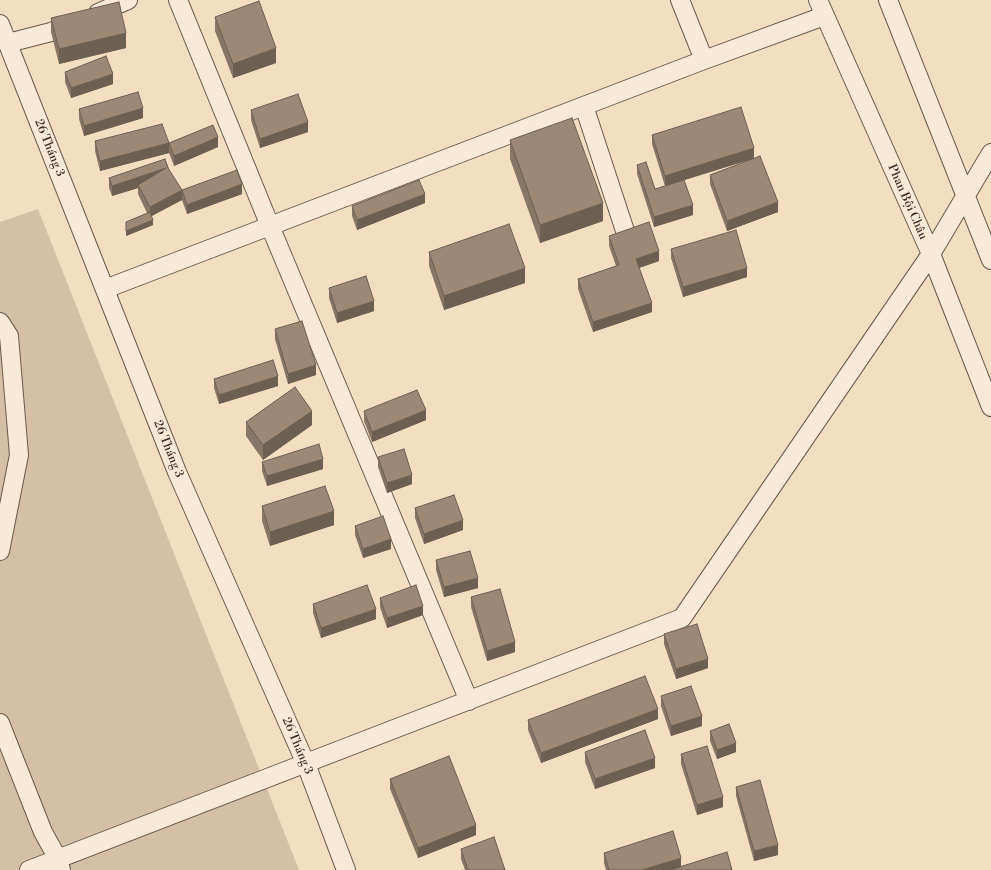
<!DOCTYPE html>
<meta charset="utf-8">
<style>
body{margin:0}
canvas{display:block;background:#f4dec0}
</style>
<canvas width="991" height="870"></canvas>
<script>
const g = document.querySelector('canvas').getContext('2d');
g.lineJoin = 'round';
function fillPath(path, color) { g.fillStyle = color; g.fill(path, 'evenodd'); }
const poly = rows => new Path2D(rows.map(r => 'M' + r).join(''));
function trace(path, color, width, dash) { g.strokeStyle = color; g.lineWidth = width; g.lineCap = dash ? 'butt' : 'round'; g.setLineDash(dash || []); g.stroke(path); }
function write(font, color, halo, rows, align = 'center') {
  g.font = font + ' "Libre Bodoni",serif'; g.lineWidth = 3.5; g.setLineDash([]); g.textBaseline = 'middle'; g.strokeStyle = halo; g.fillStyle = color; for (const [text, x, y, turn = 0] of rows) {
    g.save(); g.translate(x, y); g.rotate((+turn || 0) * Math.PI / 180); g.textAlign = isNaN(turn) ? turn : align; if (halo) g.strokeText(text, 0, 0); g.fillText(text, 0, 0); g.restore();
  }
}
const green = poly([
 [38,209,299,870,0,870,0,222]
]);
const minor = poly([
 [178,0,270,226,469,701],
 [680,0,704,60],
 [818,0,931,254,991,407],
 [888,0,991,260],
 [98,13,128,0],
 [0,24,177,472,306,764,346,870],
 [8,43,51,32,74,23],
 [584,106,627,237],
 [105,289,704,60,824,16],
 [0,322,9,336,19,455,0,551],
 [0,723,43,832,58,859,61,870],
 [29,870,682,618,931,254,991,153]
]);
const wall = poly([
 [215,17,276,63,233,78,215,31],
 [51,18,126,48,59,64,51,32],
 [65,72,113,84,71,98,65,82],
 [79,109,143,118,84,136,79,119],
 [251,110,308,132,260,148,251,120],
 [652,135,754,158,778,212,727,231,710,184,710,175,753,159,665,186,652,144],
 [510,140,603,221,540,243,510,159],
 [95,141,169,143,218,147,174,166,169,153,100,171,95,151],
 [165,159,182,200,151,216,153,225,126,236,126,222,147,213,138,194,138,188,112,196,109,188,109,178],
 [637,165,655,189,693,215,654,227,637,174],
 [182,190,242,194,187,214,182,200],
 [425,203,357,230,352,216,352,206],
 [609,236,659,261,639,268,652,312,593,332,578,289,578,279,616,266,609,246],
 [671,249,747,277,683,297,671,258],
 [429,252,525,283,444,310,429,266],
 [329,288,374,311,337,323,329,298],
 [275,329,316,375,288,384,275,339],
 [214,379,278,386,219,404,214,388],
 [364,411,426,420,372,442,364,421],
 [246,422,312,425,263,460,246,436],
 [378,457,412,484,387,493,378,467],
 [262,462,323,469,267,486,262,471],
 [262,506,334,525,270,546,262,521],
 [415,508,463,530,424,544,415,518],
 [355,526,391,549,363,558,355,535],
 [436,560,478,588,444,597,436,570],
 [471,597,515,652,487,661,471,607],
 [380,598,423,615,387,628,380,607],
 [313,604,376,619,321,638,313,613],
 [664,634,708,668,676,679,664,644],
 [661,696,702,726,671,736,661,706],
 [658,719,541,763,528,730,528,720],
 [710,731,736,752,717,759,710,741],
 [585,752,655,768,595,789,585,762],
 [681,754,723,807,697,815,681,764],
 [390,779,476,835,418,858,390,789],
 [736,787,778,855,754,861,736,796],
 [461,849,505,870,465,870,461,859],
 [604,853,681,866,732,870,606,870,604,863]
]);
const shadedWall = poly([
 [126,33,126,48,59,64,59,49],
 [276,48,276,63,233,78,233,64],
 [113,74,113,84,71,98,71,88],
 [143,108,143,118,84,136,84,126],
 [308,122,308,132,260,148,260,139],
 [218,137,218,147,174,166,174,156],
 [169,143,169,153,100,171,100,161],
 [754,148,754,158,665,186,665,176],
 [166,168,138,185,138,188,112,196,112,186],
 [242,184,242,194,187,214,187,205],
 [182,190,182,200,150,217,150,207],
 [425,194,425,203,357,230,357,220],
 [778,202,778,212,727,231,727,221],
 [603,203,603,221,540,243,540,225],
 [693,205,693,215,654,227,654,217],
 [153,220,153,225,126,236,126,231],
 [659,251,659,261,636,269,636,259],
 [525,268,525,283,444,310,444,296],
 [747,268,747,277,683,297,683,287],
 [374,301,374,311,337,323,337,313],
 [652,303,652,312,593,332,593,322],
 [316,365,316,375,288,384,288,374],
 [278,376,278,386,219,404,219,395],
 [426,410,426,420,372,442,372,432],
 [312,411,312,425,263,460,263,445],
 [323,459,323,469,267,486,267,476],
 [412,475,412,484,387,493,387,483],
 [334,511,334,525,270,546,270,532],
 [463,520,463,530,424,544,424,534],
 [391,539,391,549,363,558,363,549],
 [478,578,478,588,444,597,444,587],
 [423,606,423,615,387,628,387,618],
 [376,609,376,619,321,638,321,628],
 [515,642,515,652,487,661,487,651],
 [708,659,708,668,676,679,676,669],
 [658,709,658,719,541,763,541,753],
 [702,716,702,726,671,736,671,726],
 [736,743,736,752,717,759,717,750],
 [655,758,655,768,595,789,595,779],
 [723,797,723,807,697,815,697,805],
 [476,825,476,835,418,858,418,848],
 [778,845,778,855,754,861,754,851],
 [681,858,681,868,674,870,642,870]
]);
const building = poly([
 [259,1,276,48,233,64,215,17,259,1],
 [119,2,126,33,59,49,51,18,119,2],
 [106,56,113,74,71,88,65,72,106,56],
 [138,92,143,108,84,126,79,109,138,92],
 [298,94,308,122,260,139,251,110,298,94],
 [741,107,754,148,665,176,652,135,741,107],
 [572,118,603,203,540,225,510,140,572,118],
 [162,124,169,143,213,125,218,137,174,156,169,143,100,161,95,141,162,124],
 [760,156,778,202,727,221,710,175,760,156],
 [165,159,168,168,182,190,150,207,138,185,166,168,112,186,109,178,165,159],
 [646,162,655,189,684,180,693,205,654,217,637,165,646,162],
 [237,170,242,184,187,205,182,190,237,170],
 [419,180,425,194,357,220,352,206,419,180],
 [150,212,153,220,126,231,126,222,150,212],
 [649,222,659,251,636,259,652,303,593,322,578,279,619,265,609,236,649,222],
 [509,224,525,268,444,296,429,252,509,224],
 [736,230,747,268,683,287,671,249,736,230],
 [366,276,374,301,337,313,329,288,366,276],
 [302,321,316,365,288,374,275,329,302,321],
 [273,360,278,376,219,395,214,379,273,360],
 [295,387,312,411,263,445,246,422,295,387],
 [417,390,426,410,372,432,364,411,417,390],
 [319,444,323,459,267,476,262,462,319,444],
 [404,449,412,475,387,483,378,457,404,449],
 [325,486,334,511,270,532,262,506,325,486],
 [454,495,463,520,424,534,415,508,454,495],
 [383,516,391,539,363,549,355,526,383,516],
 [470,551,478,578,444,587,436,560,470,551],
 [367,585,376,609,321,628,313,604,367,585],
 [416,585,423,606,387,618,380,598,416,585],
 [500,589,515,642,487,651,471,597,500,589],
 [697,624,708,659,676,669,664,634,697,624],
 [645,676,658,709,541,753,528,720,645,676],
 [691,686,702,716,671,726,661,696,691,686],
 [729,724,736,743,717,750,710,731,729,724],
 [645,730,655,758,595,779,585,752,645,730],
 [707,746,723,797,697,805,681,754,707,746],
 [449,756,476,825,418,848,390,779,449,756],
 [760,780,778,845,754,851,736,787,760,780],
 [673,831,681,858,642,870,609,870,604,853,673,831],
 [494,837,505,870,468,870,461,849,494,837],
 [727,852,732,870,670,870,727,852]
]);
const streetNames = [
 ["26 Tháng 3",49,148,68],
 ["Phan Bội Châu",907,202,66],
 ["26 Tháng 3",168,449,68],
 ["26 Tháng 3",297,746,67]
];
fillPath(green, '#d5c0a6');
trace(minor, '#69594c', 20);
trace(minor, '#f8ead6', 18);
fillPath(wall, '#857665');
fillPath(shadedWall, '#6c6053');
fillPath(building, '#9b8976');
trace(building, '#6c6053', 1);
write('12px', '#3b2d25', '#f8ead6', streetNames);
</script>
